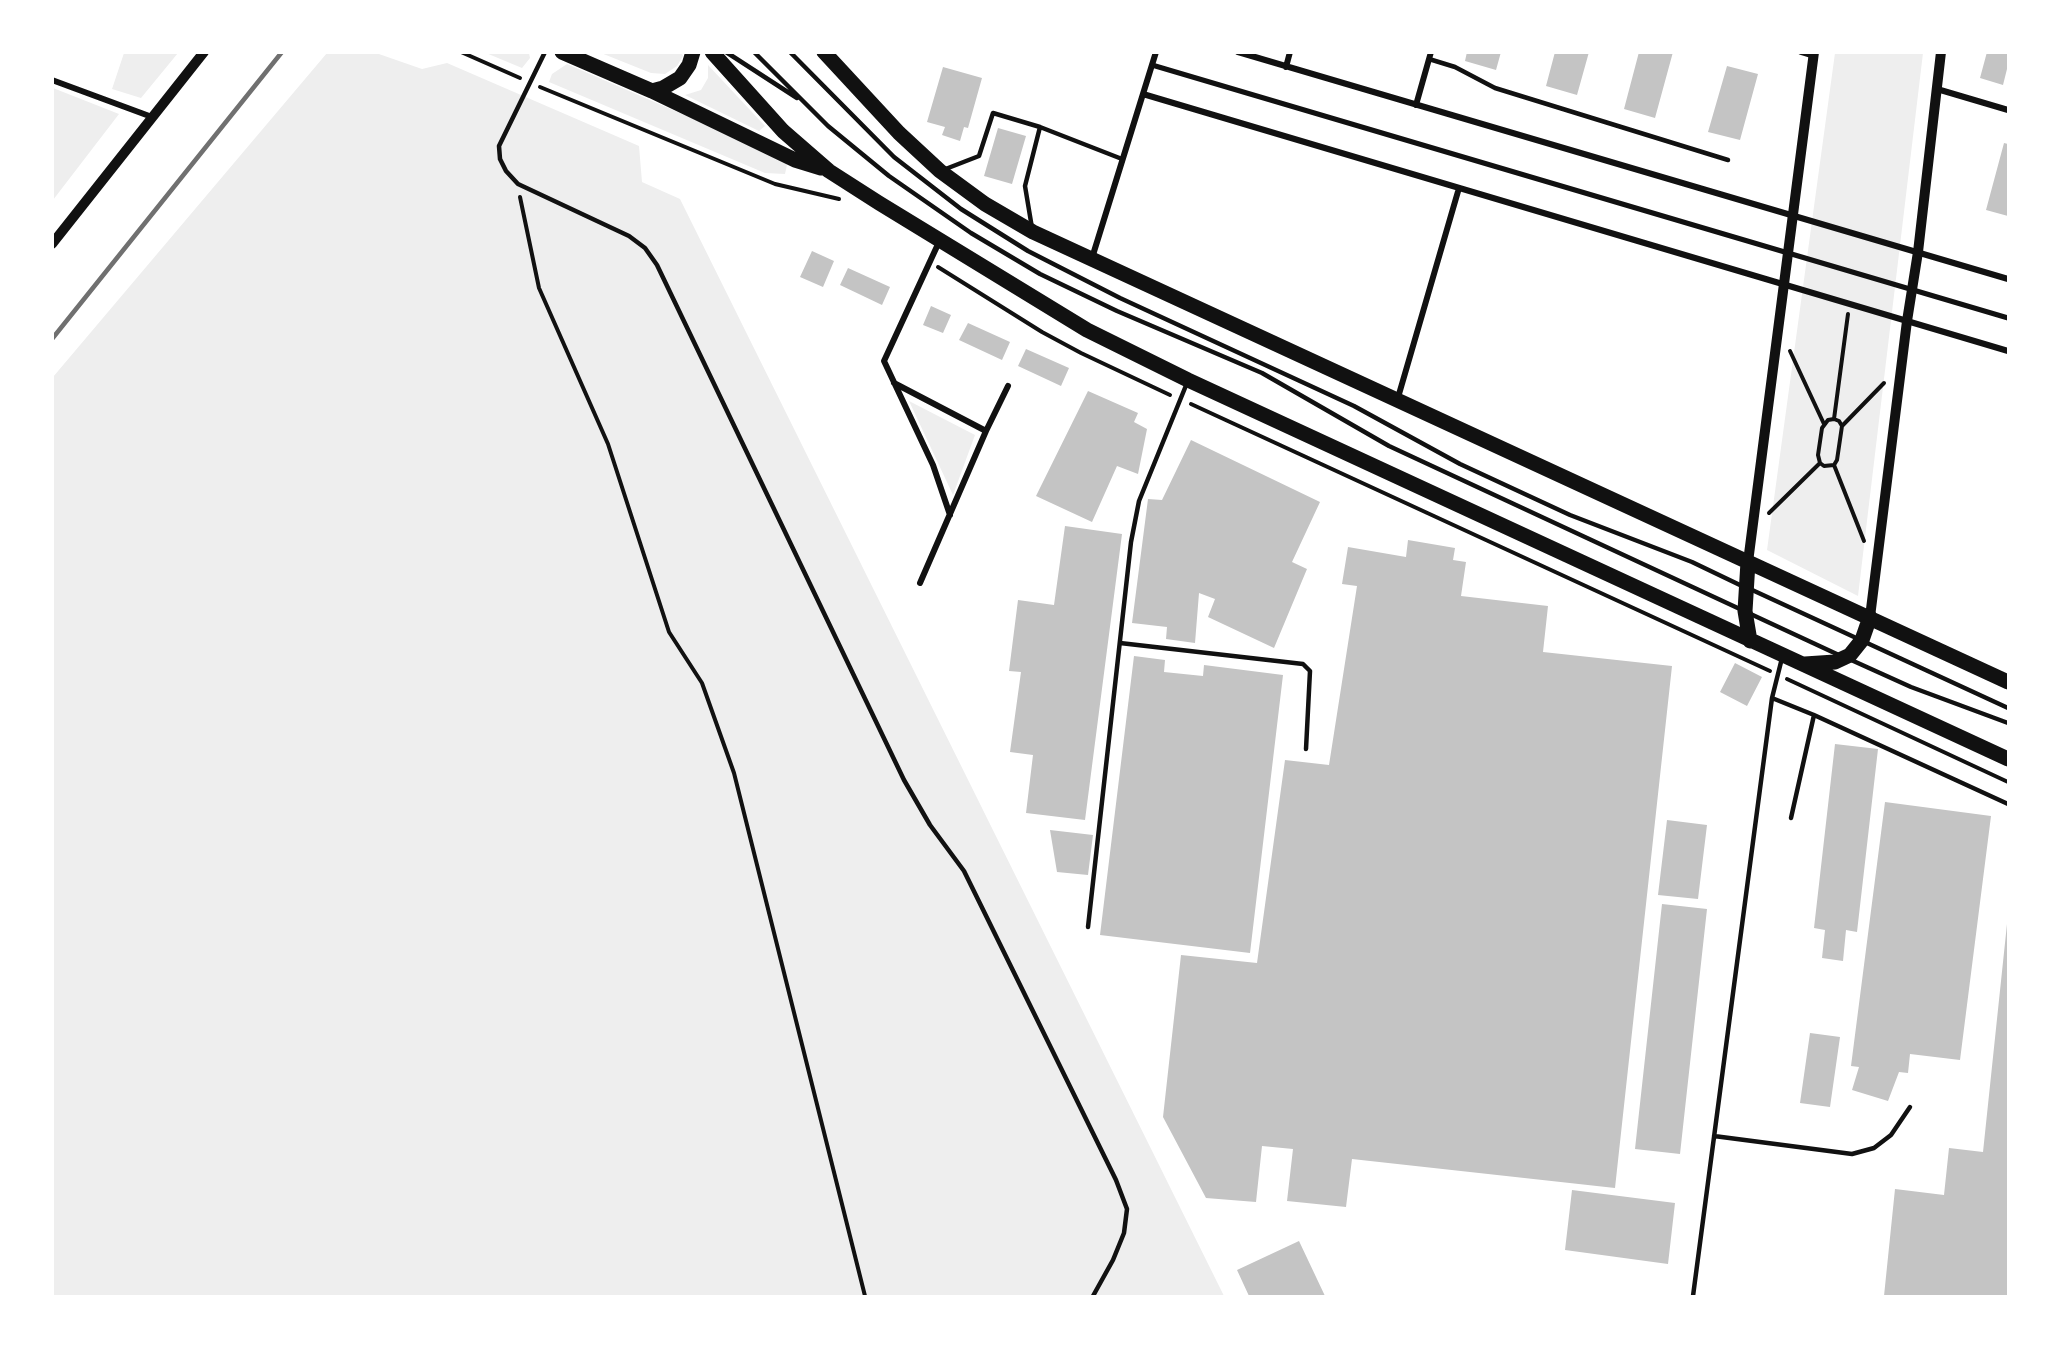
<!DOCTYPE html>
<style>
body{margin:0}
#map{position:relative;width:2061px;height:1349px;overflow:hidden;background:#fff;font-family:"Public Sans",sans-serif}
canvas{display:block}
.frame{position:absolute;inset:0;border:54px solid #fff;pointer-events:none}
</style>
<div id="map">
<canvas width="2061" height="1349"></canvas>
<div class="frame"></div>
</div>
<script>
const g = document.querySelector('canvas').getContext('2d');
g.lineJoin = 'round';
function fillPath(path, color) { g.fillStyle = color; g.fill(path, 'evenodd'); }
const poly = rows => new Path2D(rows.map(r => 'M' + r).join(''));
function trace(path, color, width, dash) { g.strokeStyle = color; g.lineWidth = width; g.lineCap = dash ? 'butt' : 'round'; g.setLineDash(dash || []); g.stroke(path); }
const green = poly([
 [124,53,124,52,178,53,141,98,112,89],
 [327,53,376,53,422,69,447,63,639,146,642,182,680,199,1224,1296,53,1296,53,377],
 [486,53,529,53,530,58,522,68],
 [682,53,683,56,677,66,665,74,651,73,601,53],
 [1835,53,1923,53,1858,596,1767,550],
 [567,64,788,160,785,174,765,173,549,82,552,74],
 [708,65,765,126,759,131,685,95,701,90,708,78],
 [53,88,119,114,53,200],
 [909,401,975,435,953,495]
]);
const building = poly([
 [1467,52,1501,52,1496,70,1465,61],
 [1555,52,1589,52,1577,95,1546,86],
 [1639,52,1673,52,1655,118,1624,109],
 [1987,52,2008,53,2008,65,2003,85,1980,78],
 [1727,66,1758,74,1740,140,1708,132],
 [943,67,982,78,968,128,964,127,960,141,942,135,945,127,927,122],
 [998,128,1026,136,1012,184,984,176],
 [2004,143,2008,144,2008,216,1986,210],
 [812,251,834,261,823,287,800,277],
 [848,268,890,287,882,305,840,285],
 [931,306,951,315,943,333,923,325],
 [968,323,1010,342,1002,360,959,340],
 [1026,349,1069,368,1061,386,1018,366],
 [1088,391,1138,413,1134,422,1147,429,1138,474,1117,466,1092,522,1036,496],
 [1191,440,1320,502,1292,562,1307,569,1274,648,1208,617,1215,599,1199,593,1195,643,1166,639,1167,627,1132,623,1148,499,1162,500],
 [1065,526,1122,534,1085,820,1026,813,1033,755,1010,752,1021,672,1009,671,1018,600,1054,605],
 [1408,540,1455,548,1453,560,1466,562,1461,596,1548,606,1543,652,1672,666,1615,1188,1352,1159,1346,1207,1287,1201,1293,1149,1262,1146,1256,1202,1206,1198,1163,1117,1181,955,1257,963,1285,760,1329,765,1357,586,1342,584,1348,547,1406,557],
 [1134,656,1165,660,1164,672,1203,676,1204,665,1283,675,1250,953,1100,935],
 [1735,663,1762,677,1747,706,1720,692],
 [1835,744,1878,749,1857,932,1846,930,1843,961,1822,958,1825,930,1814,928],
 [1885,802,1991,816,1960,1060,1910,1054,1908,1073,1899,1072,1888,1101,1852,1090,1859,1067,1851,1066],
 [1667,820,1707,825,1698,899,1658,895],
 [1050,830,1093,835,1088,875,1057,872],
 [1662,904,1707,909,1680,1154,1635,1149],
 [2007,924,2008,925,2008,1296,1884,1296,1895,1189,1944,1195,1949,1148,1983,1152],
 [1810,1033,1840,1037,1830,1107,1800,1103],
 [1572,1190,1675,1203,1668,1264,1565,1250],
 [1299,1241,1325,1296,1249,1296,1237,1270]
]);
const path = poly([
 [461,52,520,78],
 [540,87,775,184,839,199],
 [520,197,539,288,608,444,669,632,702,683,734,773,865,1296],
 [938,267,1042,332,1081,353,1170,395],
 [1790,351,1824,424],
 [1191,404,1770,671],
 [1834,419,1839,421,1842,426,1837,460,1834,465,1824,466,1820,463,1818,455,1822,428,1828,420,1834,419],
 [1834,419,1848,314],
 [1842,426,1884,383],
 [1834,465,1864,541],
 [1769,513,1820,463],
 [1787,679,2008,782]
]);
const service = poly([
 [545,52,499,146,500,159,506,171,518,184,629,236,645,248,657,265,904,780,930,825,964,871,1116,1180,1127,1209,1124,1233,1113,1260,1093,1296],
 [726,52,797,98],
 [754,52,828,126,889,176,971,233,1040,274,1117,311,1262,373,1389,446,1841,656],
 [790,52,894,157,961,209,1028,251,1120,298,1354,406,1460,464,1570,515,1692,562,1742,586],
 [1429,59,1455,67,1495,88,1728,160],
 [943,170,979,156,993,113,1040,127],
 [1032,228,1025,186,1040,127,1122,159],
 [1750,589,2008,708],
 [1120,643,1303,664,1310,671,1306,749],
 [1849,659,1911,687,2008,723],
 [1772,698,1814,715,2008,804],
 [1791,818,1814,715],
 [1088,927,1131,542,1139,501,1187,383],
 [1714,1136,1852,1154,1874,1148,1891,1135,1910,1107],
 [1693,1296,1772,698,1782,658]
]);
const pedestrian = poly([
 [1152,65,2008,318]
]);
const minor = poly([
 [1238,52,2008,279],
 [1801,52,1814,56],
 [1286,67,1290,52],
 [52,80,152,117],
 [1937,89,2008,110],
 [1143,94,2008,351],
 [1416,105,1431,52],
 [939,242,884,361,933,465,950,515],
 [1092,258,1156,52],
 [894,383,986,431],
 [1397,401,1459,188],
 [920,583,986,431,1008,386]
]);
const tertiary = poly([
 [52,244,204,52],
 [1748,562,1814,52],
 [1870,617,1907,321,1918,252,1941,52]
]);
const primary = poly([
 [562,52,652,91,795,160,821,168],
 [712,52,783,131,829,171,879,203,1087,330,1188,380,2008,759],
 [824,52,899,133,940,171,985,204,1033,232,2008,682],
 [652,91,663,88,680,78,689,65,693,52],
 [1748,562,1745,611,1750,641],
 [1805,664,1835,662,1850,655,1862,640,1870,617]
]);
const rail = poly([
 [52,339,282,52]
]);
fillPath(green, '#eee');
fillPath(building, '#c4c4c4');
trace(path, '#111', 4);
trace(service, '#111', 4.5);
trace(pedestrian, '#111', 5);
trace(minor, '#111', 6);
trace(tertiary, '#111', 10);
trace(primary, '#111', 15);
trace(rail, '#707070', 4.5);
</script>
